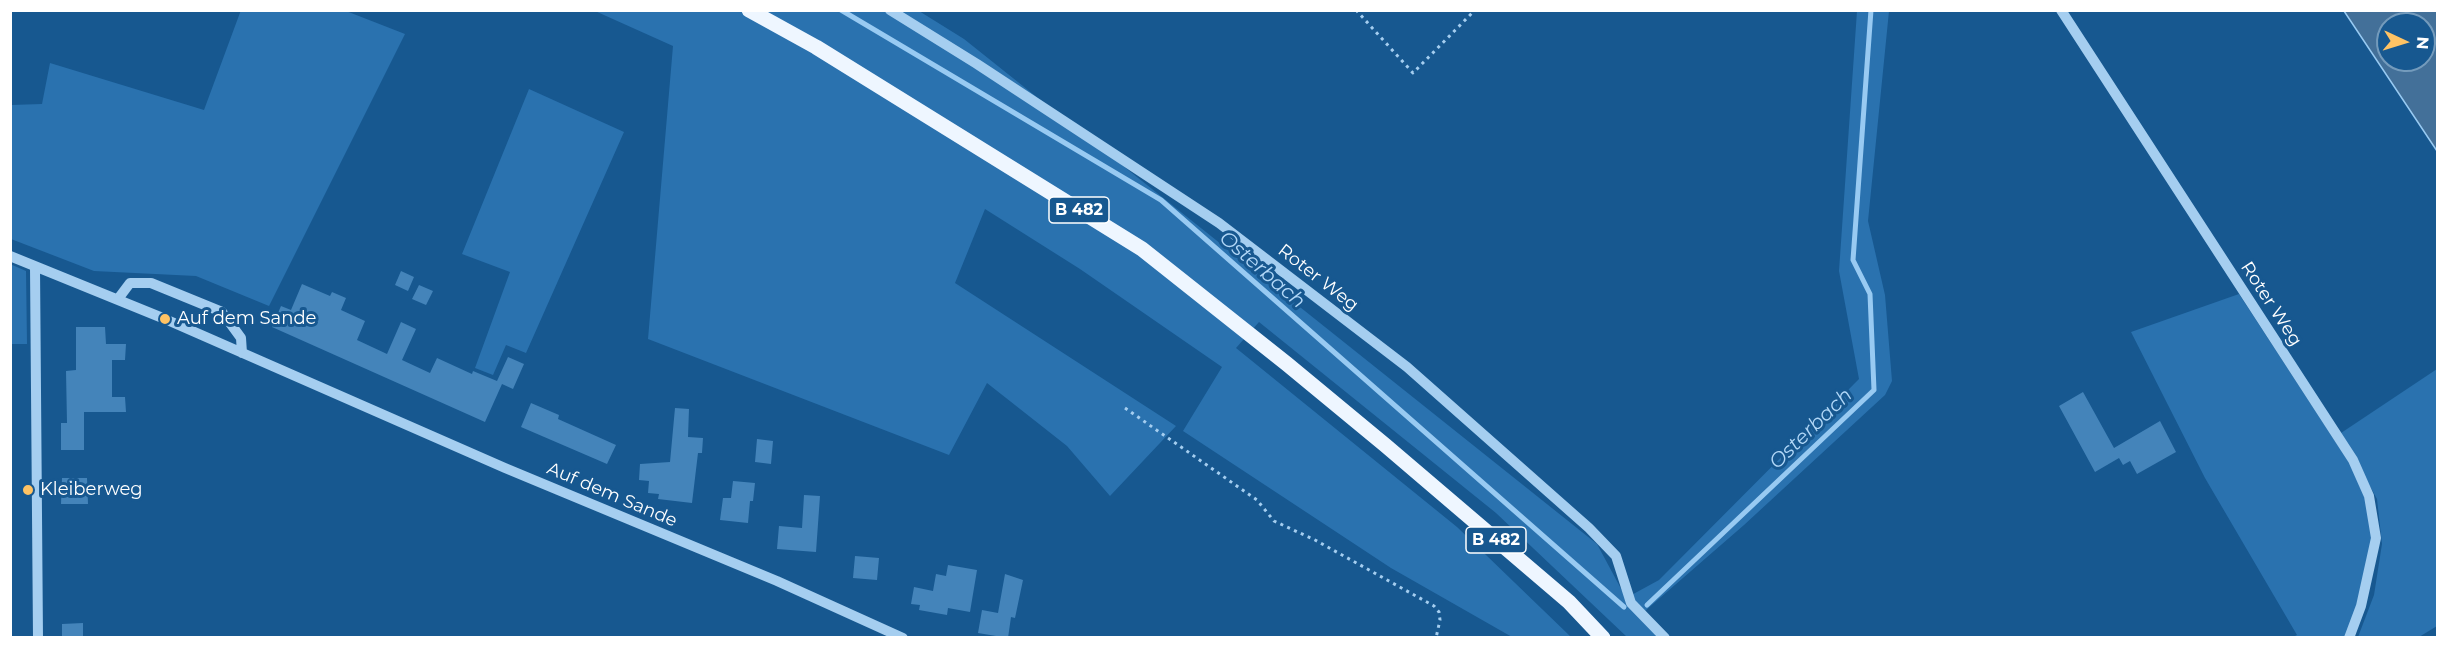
<!DOCTYPE html>
<style>
body{margin:0}
#map{position:relative;width:2448px;height:648px;overflow:hidden;background:#175890;font-family:Montserrat,sans-serif}
canvas{display:block}
.frame{position:absolute;inset:0;border:12px solid #fff;pointer-events:none}
.north{position:absolute;left:2376px;top:12px;width:60px;height:60px;box-sizing:border-box;background:#175890;border:2px solid #749bbc;border-radius:50%;rotate:94deg;font-size:16px;font-weight:700;line-height:24px;text-align:center;color:#fff}
.north::after{content:'';display:block;margin:auto;width:21px;height:27px;background:#ffc364;clip-path:polygon(50% 0,100% 100%,50% 72%,0 100%)}
</style>
<div id="map">
<canvas width="2448" height="648"></canvas>
<div class="frame"></div>
<div class="north">N</div>
</div>
<script>
const g = document.querySelector('canvas').getContext('2d');
g.lineJoin = 'round';
function fillPath(path, color) { g.fillStyle = color; g.fill(path, 'evenodd'); }
const poly = rows => new Path2D(rows.map(r => 'M' + r).join(''));
function trace(path, color, width, dash) { g.strokeStyle = color; g.lineWidth = width; g.lineCap = dash ? 'butt' : 'round'; g.setLineDash(dash || []); g.stroke(path); }
function write(font, color, halo, rows, align = 'center') {
  g.font = font + ' Montserrat,sans-serif'; g.lineWidth = 6; g.setLineDash([]); g.textBaseline = 'middle'; g.strokeStyle = halo; g.fillStyle = color; for (const [text, x, y, turn = 0] of rows) {
    g.save(); g.translate(x, y); g.rotate((+turn || 0) * Math.PI / 180); g.textAlign = isNaN(turn) ? turn : align; if (halo) g.strokeText(text, 0, 0); g.fillText(text, 0, 0); g.restore();
  }
}
const green = poly([
 [241,10,346,11,405,34,269,306,196,276,94,271,11,239,11,105,42,104,50,63,204,110],
 [595,11,919,11,964,39,1597,544,1626,598,1659,580,1859,379,1839,271,1857,11,1889,11,1868,221,1885,295,1892,381,1885,395,1744,525,1638,617,1658,637,1627,637,1496,513,1259,322,1236,348,1457,527,1571,637,1512,637,1391,568,1183,431,1222,367,1080,269,985,209,955,283,1176,426,1110,496,1067,446,987,383,949,455,648,339,673,46],
 [529,89,624,132,526,353,506,345,493,375,475,368,510,272,462,254],
 [10,264,26,271,27,344,11,344],
 [2239,294,2350,464,2366,500,2374,542,2358,610,2346,637,2293,637,2297,635,2205,478,2131,332],
 [2437,369,2437,626,2419,637,2358,637,2374,595,2382,544,2377,499,2341,433]
]);
const water = poly([
 [2344,11,2437,11,2437,151,2344,11],
 [2388,24,2424,24,2424,60,2388,60,2388,24]
]);
const stream = poly([
 [841,10,1161,200,1624,607],
 [1647,605,1874,390,1870,294,1853,260,1871,10]
]);
const building = poly([
 [401,271,414,277,408,291,395,285],
 [302,284,330,296,332,292,346,298,341,310,365,321,357,340,387,354,401,322,416,329,402,360,430,373,437,358,472,374,473,371,497,381,508,357,524,364,513,389,502,384,485,422,272,327,281,306,291,310],
 [419,285,433,291,426,305,412,299],
 [76,327,105,327,106,344,126,344,125,360,112,360,112,397,125,397,126,412,84,412,84,450,61,450,61,423,67,423,66,371,76,370],
 [2083,392,2114,448,2160,421,2176,452,2137,474,2130,461,2123,465,2119,458,2095,472,2059,406],
 [531,403,559,415,558,419,616,445,607,464,521,427],
 [675,408,689,409,688,437,703,438,702,453,698,453,692,503,658,499,659,494,648,493,649,481,639,480,640,464,670,462],
 [757,439,773,441,771,464,755,462],
 [62,478,87,478,88,504,61,504],
 [733,481,755,483,753,501,750,501,748,523,720,520,723,498,731,498],
 [804,495,820,496,816,552,777,549,779,526,802,528],
 [855,556,879,558,877,580,853,578],
 [948,565,977,570,970,612,948,608,947,615,919,610,920,605,911,604,914,587,933,591,936,574,946,576],
 [1005,574,1023,580,1015,618,1011,617,1008,638,978,633,982,610,998,613],
 [83,623,83,638,62,638,62,624]
]);
const path = poly([
 [1356,10,1413,73,1475,10],
 [1125,408,1257,500,1274,521,1315,540,1434,606,1439,612,1440,620,1436,638]
]);
const minor = poly([
 [890,10,977,64,1219,223,1407,367,1589,528,1616,556,1631,603,1665,638],
 [2061,10,2353,460,2369,496,2376,538,2361,606,2349,638],
 [10,256,165,319,505,468,777,581,903,638],
 [35,267,38,638],
 [118,299,130,283,151,283,222,312,241,338,242,353]
]);
const major = poly([
 [749,10,816,47,1142,249,1287,364,1385,445,1569,602,1603,638]
]);
const markers = [
 [165,319,6,"#ffc364"],
 [28,490,6,"#ffc364"]
];
const shields = [
 [1079,210,60],
 [1496,540,60]
];
const shieldNames = [
 ["B 482",1079,210],
 ["B 482",1496,540]
];
const streetNames = [
 ["Roter Weg",1318,278,38],
 ["Roter Weg",2271,304,57],
 ["Auf dem Sande",612,495,23]
];
const poiNames = [
 ["Auf dem Sande",177,319],
 ["Kleiberweg",40,490]
];
const waterNames = [
 ["Osterbach",1262,270,41],
 ["Osterbach",1811,429,-44]
];
fillPath(green, '#2a72af');
fillPath(water, '#437099');
trace(water, '#98caf2', 1.5);
trace(stream, '#98caf2', 5);
fillPath(building, '#4484ba');
trace(path, '#a5cef0', 3, [3, 4.5]);
trace(minor, '#a5cef0', 10);
trace(major, '#eef6ff', 15);
for (const [x, y, r, color] of markers) { const dot = new Path2D(); dot.arc(x, y, r, 0, 2 * Math.PI); g.fillStyle = color; g.fill(dot); trace(dot, '#175890', 2); }
for (const [x, y, w] of shields) { const box = new Path2D(); box.roundRect(x - w / 2, y - 13, w, 26, 4.5); g.fillStyle = '#175890'; g.fill(box); trace(box, '#fff', 1.5); }
write('bold 16px', '#fff', null, shieldNames);
write('18px', '#fff', '#175890', streetNames);
write('18px', '#fff', '#175890', poiNames, 'left');
write('italic 20px', '#b1d7f7', '#175890', waterNames);
</script>
